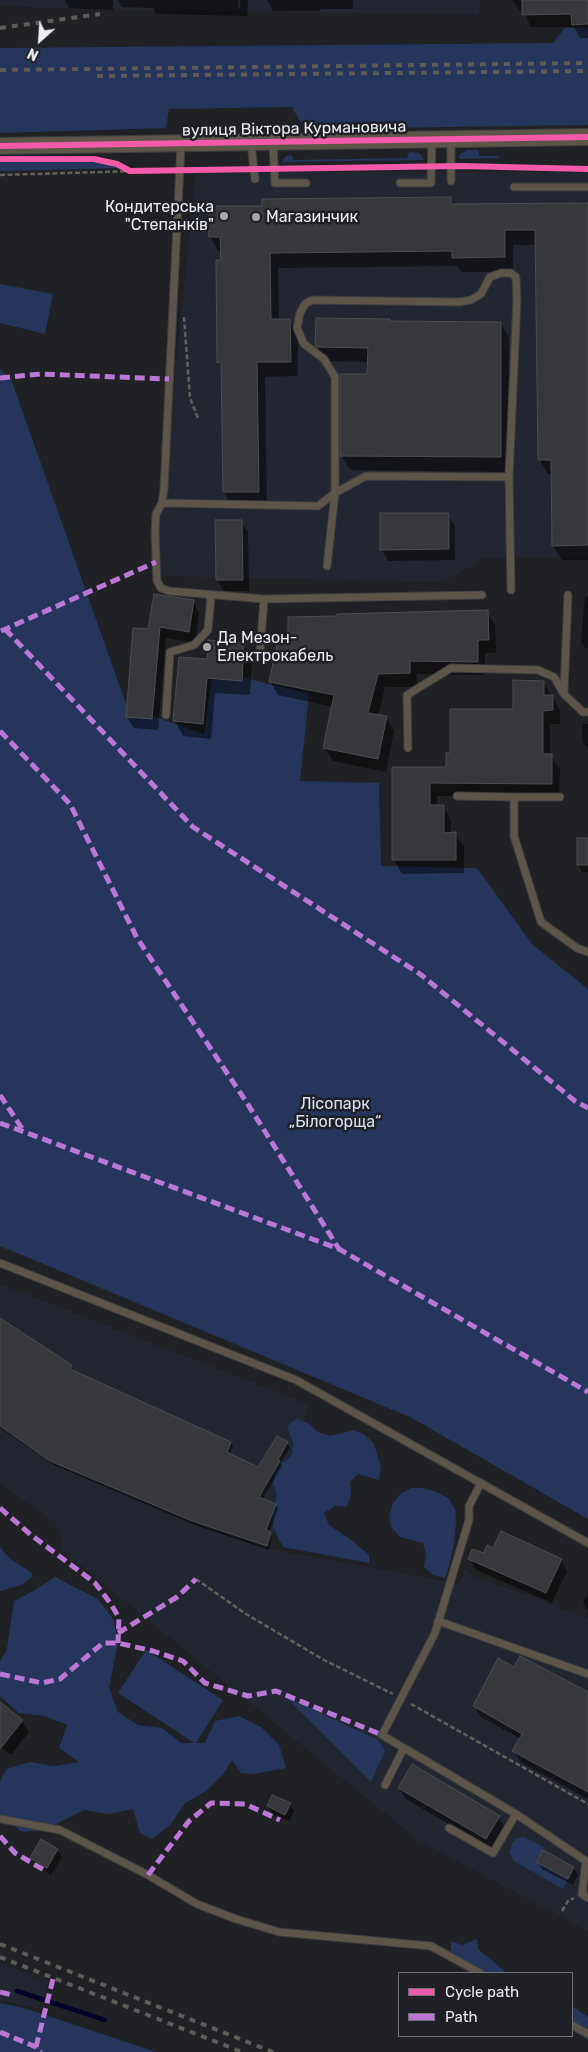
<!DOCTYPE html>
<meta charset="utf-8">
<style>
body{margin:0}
#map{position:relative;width:588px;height:2052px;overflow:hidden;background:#202124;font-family:Rubik,sans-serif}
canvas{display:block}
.legend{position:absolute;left:398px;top:1972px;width:175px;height:65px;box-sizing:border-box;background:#1e2026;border:1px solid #707277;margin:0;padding:6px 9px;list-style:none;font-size:15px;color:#ebedf1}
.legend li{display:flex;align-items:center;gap:10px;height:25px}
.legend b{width:25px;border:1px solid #707277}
.north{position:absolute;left:15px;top:15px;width:50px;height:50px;-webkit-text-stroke:4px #1e2026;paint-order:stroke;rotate:206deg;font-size:14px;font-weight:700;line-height:20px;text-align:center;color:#ebedf1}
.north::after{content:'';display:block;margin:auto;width:18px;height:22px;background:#ebedf1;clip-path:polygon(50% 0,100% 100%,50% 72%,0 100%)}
</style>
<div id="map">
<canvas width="588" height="2052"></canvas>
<ul class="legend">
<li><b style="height:6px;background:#f35aa7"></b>Cycle path</li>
<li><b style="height:6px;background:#ba77d6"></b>Path</li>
</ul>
<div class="north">N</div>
</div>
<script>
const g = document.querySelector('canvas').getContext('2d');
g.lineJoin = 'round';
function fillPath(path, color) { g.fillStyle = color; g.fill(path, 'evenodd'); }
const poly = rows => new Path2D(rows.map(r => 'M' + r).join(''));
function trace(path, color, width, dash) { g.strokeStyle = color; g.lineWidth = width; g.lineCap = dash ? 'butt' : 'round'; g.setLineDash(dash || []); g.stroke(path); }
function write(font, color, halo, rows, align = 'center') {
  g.font = font + ' Rubik,sans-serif'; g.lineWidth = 5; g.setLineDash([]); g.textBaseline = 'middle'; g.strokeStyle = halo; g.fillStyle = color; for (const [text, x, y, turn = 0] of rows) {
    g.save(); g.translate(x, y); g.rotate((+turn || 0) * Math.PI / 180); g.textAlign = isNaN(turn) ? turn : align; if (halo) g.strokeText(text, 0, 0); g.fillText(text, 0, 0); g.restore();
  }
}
const built = poly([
 [0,0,480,0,479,15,50,8,0,6],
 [198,172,588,172,588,557,485,558,443,582,155,576,195,178],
 [0,1284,308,1404,269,1549,460,1584,464,1569,471,1575,588,1618,588,1931,418,1840,61,1549,64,1544,56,1523,0,1484],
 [0,1963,50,1982,38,2009,0,2000]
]);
const green = poly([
 [565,28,588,28,588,125,312,129,304,125,299,120,292,107,169,109,166,128,0,133,0,48,553,43],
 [468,150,479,150,479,156,499,156,499,158,459,159,460,154],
 [409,152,419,153,424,160,282,162,286,156,290,155,292,156,293,160,407,158],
 [88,161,105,163,119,168,0,171,0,162],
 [0,284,53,294,45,334,0,323],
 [0,369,11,379,127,707,204,734,213,670,309,694,300,781,379,783,381,866,477,868,532,944,588,989,588,1519,410,1417,0,1246],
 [297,1418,309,1424,318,1432,330,1436,354,1430,365,1435,374,1444,381,1467,379,1480,358,1474,350,1482,351,1495,347,1507,335,1506,324,1513,329,1525,350,1539,369,1555,369,1563,283,1547,274,1529,272,1516,277,1495,273,1483,275,1473,282,1463,292,1455,293,1443,287,1426],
 [412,1488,424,1488,436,1492,448,1498,455,1509,456,1522,454,1543,449,1566,445,1578,433,1575,424,1567,426,1555,423,1543,400,1537,391,1527,389,1516,393,1503,401,1493],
 [0,1547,10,1559,31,1572,33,1577,21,1585,0,1591],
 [55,1577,98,1599,113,1619,118,1643,109,1688,118,1712,138,1725,162,1728,181,1743,194,1743,118,1693,146,1650,223,1700,196,1743,205,1743,215,1721,239,1716,261,1727,279,1745,286,1768,254,1774,241,1773,232,1760,224,1773,206,1791,185,1803,171,1824,152,1839,140,1833,133,1809,109,1814,84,1810,46,1829,22,1832,0,1814,0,1781,6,1769,30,1762,54,1766,79,1762,59,1748,67,1725,44,1716,19,1713,0,1696,0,1661,7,1649,14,1601,35,1590],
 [286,1697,378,1740,385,1751,371,1782],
 [524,1837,544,1847,536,1862,568,1879,563,1889,514,1861,509,1853,512,1844,517,1838],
 [477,1939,478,1949,507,1973,474,1973,451,1953,451,1941,462,1945],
 [0,2003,24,2008,156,2052,0,2052],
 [572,2006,588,2017,588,2040,572,2030]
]);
const shadow = poly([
 [65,0,113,0,113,10,69,8],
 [118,0,238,0,238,8,240,8,240,0,248,0,247,16,156,14,153,8,122,7],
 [267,0,353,0,353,9,320,9,320,11,273,11],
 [513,0,588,0,588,38,580,38,574,27,531,27,524,13,521,13],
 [450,198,455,206,588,204,588,560,562,560,553,546,552,474,548,474,539,459,537,245,513,245,513,272,461,272,458,266,278,268,279,320,289,320,298,335,298,376,265,377,267,506,233,507,224,492,223,370,218,362,222,251,218,251,210,236,263,207],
 [501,323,509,338,508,472,350,470,342,456,368,376,369,362,326,361,317,346],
 [448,514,455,526,455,560,388,561,381,549],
 [241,521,248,532,249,591,224,591,217,580],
 [585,596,588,597,588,648,585,648,581,641],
 [193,601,199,613,195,643,166,638,158,730,134,728,127,717,149,631],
 [487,612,495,625,496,653,485,653,485,675,417,674,417,687,385,687,378,716,386,717,394,731,386,772,333,761,325,748,333,707,278,695,270,681,289,644],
 [243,644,252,659,250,695,215,693,211,739,183,736,175,721,208,661],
 [543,682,560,710,560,724,550,724,550,755,560,769,559,797,437,796,437,807,443,806,451,820,451,834,456,834,464,847,464,873,402,874,394,860,393,768,448,768,452,754,514,710],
 [582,724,588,724,588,749,583,742],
 [588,839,588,872,582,872,578,864],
 [0,1319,72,1366,74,1370,73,1372,231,1443,233,1447,229,1455,259,1469,278,1437,287,1443,290,1448,280,1463,282,1466,262,1500,276,1505,278,1509,269,1533,272,1537,269,1550,195,1525,54,1465,0,1428],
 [494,1550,561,1560,567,1571,552,1603,476,1570,470,1559],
 [588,1592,588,1611,583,1603],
 [521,1657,588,1693,588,1799,520,1762,514,1751,521,1739,481,1717,474,1705,514,1668],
 [0,1703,22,1721,29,1732,11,1755,0,1747],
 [399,1788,499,1817,505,1828,493,1850,406,1799],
 [290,1804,294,1811,289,1821,272,1814,268,1806],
 [57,1850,62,1857,51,1875,36,1866,32,1858],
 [538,1862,574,1868,578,1875,573,1885,542,1869]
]);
const stream = poly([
 [17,1991,105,2020]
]);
const building = poly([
 [522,0,588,0,588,24,572,25,571,14,522,15,522,0],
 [451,197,451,204,588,203,588,545,552,546,551,460,538,460,535,230,505,230,505,257,452,258,452,251,270,253,271,319,290,319,291,362,257,362,259,492,223,492,221,362,217,363,216,260,221,260,220,237,209,237,208,206,262,206,262,199,451,197],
 [316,318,390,319,390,321,501,322,501,457,340,456,340,374,367,374,368,348,317,347,315,346,316,318],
 [380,513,449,513,449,549,380,550,380,513],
 [215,520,242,520,243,580,216,580,215,520],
 [154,594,194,600,189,632,160,627,152,719,126,717,133,628,148,629,154,594],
 [488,610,489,640,478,640,478,662,410,661,410,673,378,674,368,713,387,716,378,759,323,748,334,695,269,682,278,640,288,643,288,617,337,616,337,614,488,610],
 [208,640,244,643,242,681,207,678,203,724,173,721,179,657,207,659,208,640],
 [513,680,544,681,544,695,553,695,553,710,543,711,543,754,552,754,552,784,430,783,430,805,444,805,444,833,456,832,456,860,392,860,392,767,446,767,446,753,450,753,450,709,513,709,513,680],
 [577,838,588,838,588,865,577,865,577,838],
 [0,1318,72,1365,70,1369,231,1442,227,1452,258,1467,277,1436,288,1442,278,1460,280,1461,259,1497,276,1504,266,1530,271,1532,267,1546,192,1521,50,1461,0,1426,0,1318],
 [501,1531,562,1559,546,1593,468,1559,472,1549,484,1553,487,1545,493,1548,501,1531],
 [520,1656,588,1692,588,1792,512,1751,522,1734,473,1706,498,1658,514,1667,520,1656],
 [0,1702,23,1720,0,1749,0,1702],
 [412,1764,500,1816,486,1839,398,1788,412,1764],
 [272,1795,291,1803,285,1815,267,1806,272,1795],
 [41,1839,58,1849,47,1868,30,1858,41,1839],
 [543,1850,574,1867,568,1879,536,1862,543,1850]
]);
const path = poly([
 [462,166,588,169],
 [284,169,421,167],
 [190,170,243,169],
 [0,175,170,170],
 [184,317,190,398,198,418],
 [196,1579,246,1614,324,1660,393,1694],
 [411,1704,588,1804],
 [562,1911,568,1901,574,1898]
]);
const service = poly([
 [451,139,451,181],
 [251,143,255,179],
 [273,143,275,183,306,183],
 [181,145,164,489,162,503,156,514,155,533,157,581,161,588,169,591,264,599,482,595],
 [400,183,431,183,432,140],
 [514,187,588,187],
 [509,477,511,590],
 [162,503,318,506,335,493,366,476,509,477,517,300,516,277,511,273,501,273,490,277,481,294,471,300,459,302,312,300,305,304,300,313,297,328,304,344,324,359,335,377,335,493,327,566],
 [260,654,264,599],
 [564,692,568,595],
 [166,715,170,652,194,645,208,630,211,595],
 [408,748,407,695,451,668,538,670,554,677,564,694,583,712,588,712],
 [457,796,514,797],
 [560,797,514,797,514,836,541,922,577,948,588,952],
 [0,1263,296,1380,588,1543],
 [438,1621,588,1674],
 [404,1748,516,1814,586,1861,582,1894,588,1898],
 [385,1785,404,1748,382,1735,435,1633,469,1520,469,1506,481,1483],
 [0,1819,60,1830,148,1875,197,1904,236,1919,279,1932,431,1946,480,1973],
 [449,1828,493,1853,516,1814],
 [572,2025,588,2034]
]);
const tertiary = poly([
 [0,146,588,137]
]);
const rail = poly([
 [0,28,100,14],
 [0,70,588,63],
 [97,76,588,71],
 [0,1944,273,2052],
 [0,1957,242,2052]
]);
const quiet = poly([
 [0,378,41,374,169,379],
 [5,629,193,827,420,974,575,1101,588,1108],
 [1,631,156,562],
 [0,731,70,804,137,938,247,1103,339,1249],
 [0,1095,23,1130],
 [0,1123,339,1249,588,1392],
 [0,1508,31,1535,95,1583,111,1604,119,1618,118,1643],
 [118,1633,177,1597,196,1579],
 [0,1674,42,1683,60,1679,103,1643,118,1643,153,1651,183,1661,205,1683,248,1696,276,1691,382,1735],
 [0,1836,15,1853,44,1870],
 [148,1875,189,1821,211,1803,245,1804,280,1820],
 [0,1992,12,1995],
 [0,2032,36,2047,41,2052],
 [36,2047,53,1979]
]);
const cycleway = poly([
 [0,146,588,137],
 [0,159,94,159,117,164,130,171,461,166,588,169]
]);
const markers = [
 [224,216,5,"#a4a6a9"],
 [256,217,5,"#a4a6a9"],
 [207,647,5,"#a4a6a9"]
];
const streetNames = [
 ["вулиця Віктора Курмановича",294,129,-1]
];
const poiNames = [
 ["Кондитерська",214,207,"right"],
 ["\"Степанків\"",214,225,"right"],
 ["Магазинчик",266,217],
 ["Да Мезон-",217,638],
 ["Електрокабель",217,656]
];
const parkNames = [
 ["Лісопарк",335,1104],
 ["„Білогорща“",335,1122]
];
fillPath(built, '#222630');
fillPath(green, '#25355c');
fillPath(shadow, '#0007');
trace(stream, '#040329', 4.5);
fillPath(building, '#37383c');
trace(building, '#4c4d50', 1);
trace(service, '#3d3e40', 9);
trace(tertiary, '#3d3e40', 18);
trace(path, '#635f5a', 2.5, [5, 2.5]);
trace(service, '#5d5549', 7);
trace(tertiary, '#5d5549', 16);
trace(rail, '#5f5c57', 4, [6, 6]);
trace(quiet, '#ba77d6', 5, [10, 5]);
trace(cycleway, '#f35aa7', 6);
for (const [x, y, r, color] of markers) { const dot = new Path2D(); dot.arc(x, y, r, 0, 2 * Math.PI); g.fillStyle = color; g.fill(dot); trace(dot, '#1e2026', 2); }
write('16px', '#ebedf1', '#1e2026', streetNames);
write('16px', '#ebedf1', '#1e2026', poiNames, 'left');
write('16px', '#dae2f2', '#1e2026', parkNames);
</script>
